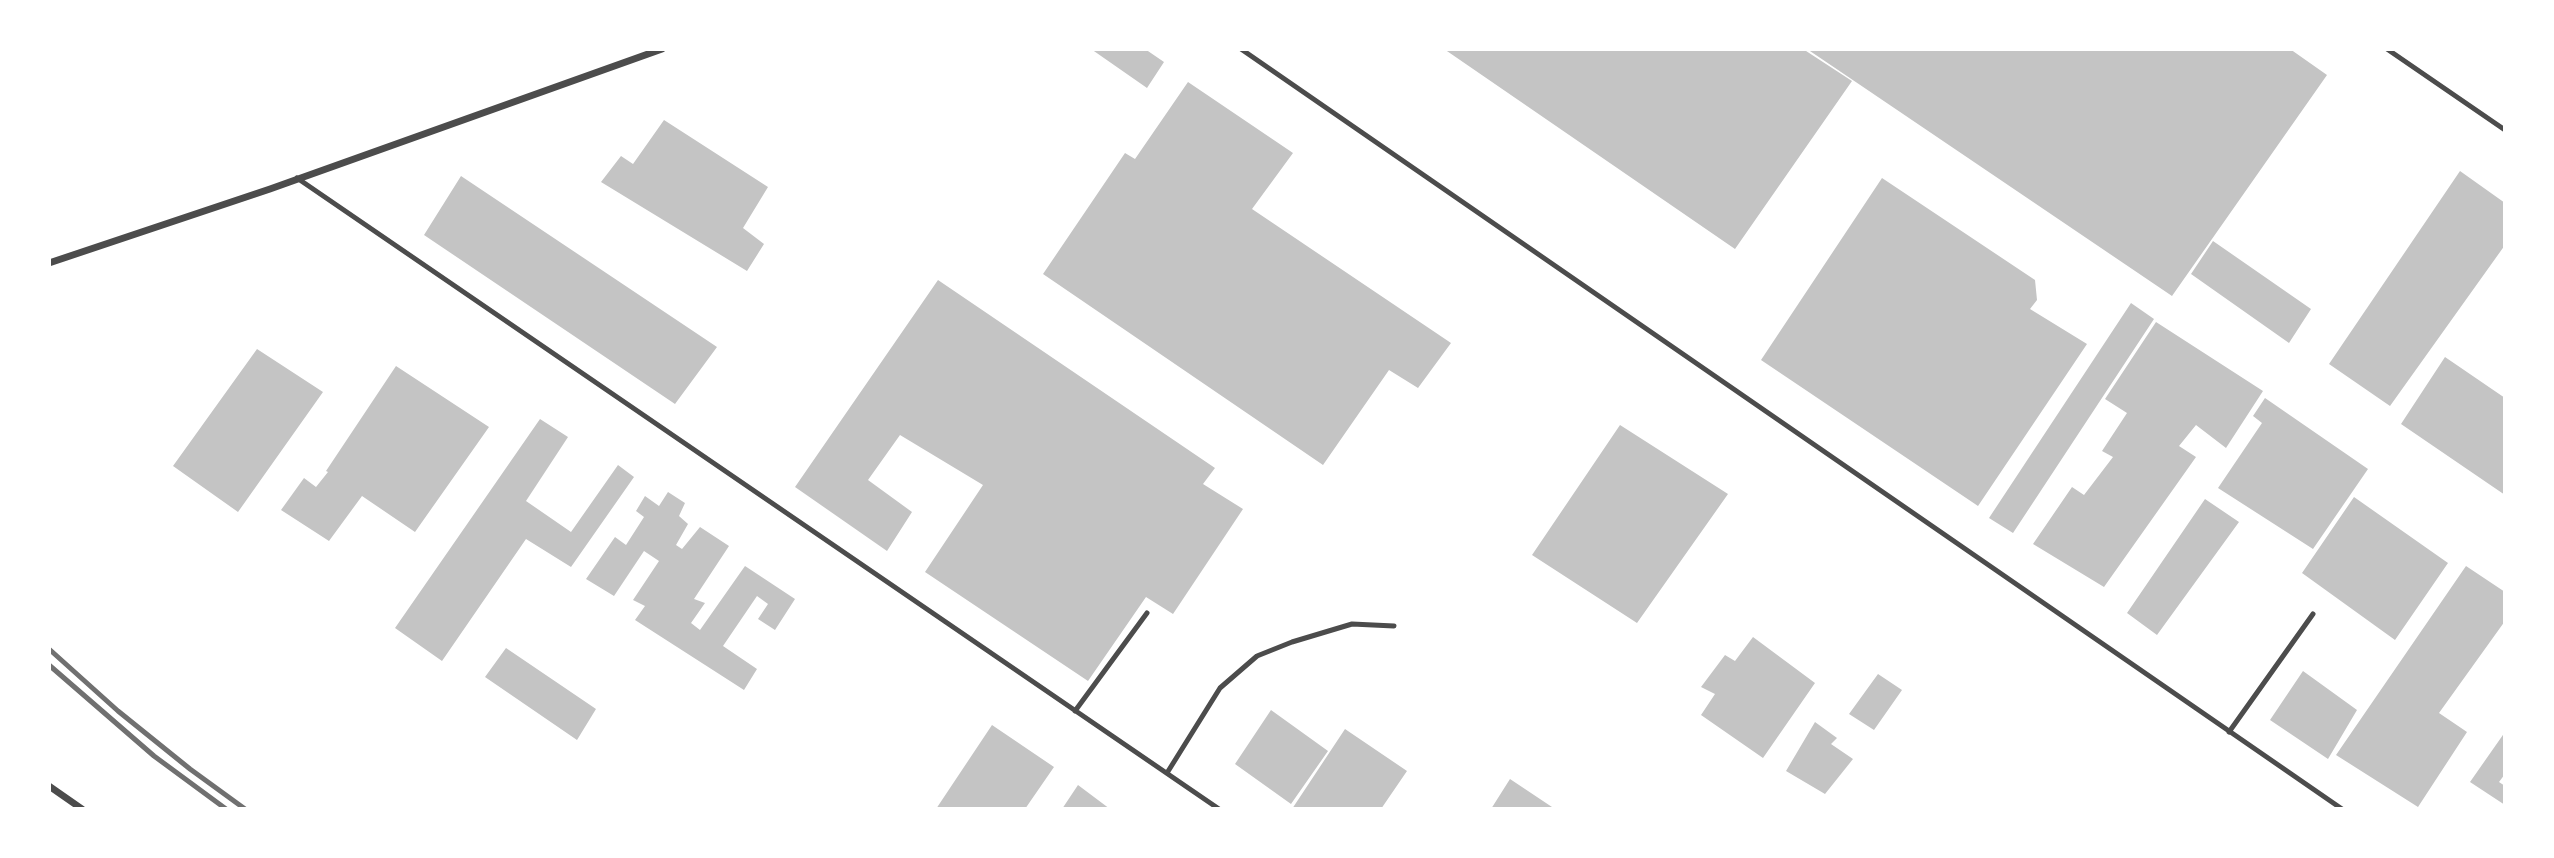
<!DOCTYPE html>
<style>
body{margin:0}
#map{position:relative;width:2554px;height:858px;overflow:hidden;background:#fff;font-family:Rubik,sans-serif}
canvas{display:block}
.frame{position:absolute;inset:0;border:51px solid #fff;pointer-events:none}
</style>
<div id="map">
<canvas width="2554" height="858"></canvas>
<div class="frame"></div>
</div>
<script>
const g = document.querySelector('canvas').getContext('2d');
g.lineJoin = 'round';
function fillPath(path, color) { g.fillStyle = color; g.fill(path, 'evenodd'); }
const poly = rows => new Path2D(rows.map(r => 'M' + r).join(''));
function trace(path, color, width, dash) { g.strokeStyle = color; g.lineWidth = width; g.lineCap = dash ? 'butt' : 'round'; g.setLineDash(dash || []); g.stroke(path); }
const building = poly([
 [1091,49,1145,49,1164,62,1147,88],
 [1444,49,1803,49,1852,81,1735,249],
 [1807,49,2290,49,2327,75,2172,296],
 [1188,82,1293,153,1252,209,1451,343,1418,388,1389,370,1323,465,1043,274,1125,153,1135,159],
 [664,120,768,187,743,228,764,244,747,271,601,182,621,156,633,164],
 [2460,171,2505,203,2505,245,2390,406,2329,364],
 [461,176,717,347,675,404,424,235],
 [1882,178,2035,280,2037,300,2030,309,2087,344,1978,506,1761,360],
 [2213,241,2311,309,2289,343,2191,274],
 [938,280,1215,468,1203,484,1243,509,1173,614,1146,597,1088,681,925,572,983,485,900,435,868,480,912,512,887,551,795,487],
 [2131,303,2154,319,2013,533,1989,518],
 [2156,322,2263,391,2226,448,2196,425,2179,446,2196,457,2104,587,2033,544,2072,487,2084,495,2113,457,2102,451,2127,413,2105,399],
 [257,349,323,392,238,512,173,466],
 [2445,357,2505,398,2505,495,2401,424],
 [396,366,489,427,415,532,362,496,329,541,281,510,304,478,316,487,328,472,326,471],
 [2265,398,2368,469,2313,549,2218,488,2262,423,2253,416],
 [540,419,568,437,526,501,571,532,618,465,634,477,571,567,526,539,442,661,395,628],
 [1620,425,1728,494,1637,623,1532,555],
 [668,492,685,503,679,516,688,524,676,545,682,549,700,527,729,546,694,599,705,603,691,623,700,630,745,566,795,599,775,630,758,619,768,604,757,596,723,646,757,669,744,690,635,620,645,606,633,600,659,561,644,551,614,596,586,579,615,537,626,545,644,517,636,511,645,496,659,506],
 [2354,497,2448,563,2395,640,2302,573],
 [2205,499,2239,522,2157,635,2127,613],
 [2466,566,2505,592,2505,621,2439,713,2467,732,2418,807,2336,755],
 [1753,637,1815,683,1763,758,1701,715,1715,694,1701,687,1725,655,1735,661],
 [506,648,596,709,577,740,485,677],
 [2303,671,2357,710,2328,759,2270,720],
 [1878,674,1902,690,1874,730,1849,714],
 [1271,710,1328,751,1291,804,1235,764],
 [1815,722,1837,738,1831,744,1853,759,1825,794,1786,771],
 [992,725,1054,767,1025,809,936,809],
 [1345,729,1407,771,1381,809,1292,809],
 [2505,732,2505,774,2499,782,2505,786,2505,805,2470,782],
 [1510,779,1555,809,1491,809],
 [1078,785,1110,809,1062,809]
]);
const service = poly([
 [1241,49,2342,809],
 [2387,49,2505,130],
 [297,178,1219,809],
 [1075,711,1147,613],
 [2229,732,2313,614],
 [1167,773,1220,688,1257,656,1292,642,1352,624,1394,626]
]);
const minor = poly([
 [49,263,270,189,662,49],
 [49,786,82,809]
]);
const rail = poly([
 [49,649,118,711,190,769,245,809],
 [49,665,154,756,226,809]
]);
fillPath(building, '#c4c4c4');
trace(service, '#4c4c4c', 5);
trace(minor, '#4c4c4c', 7);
trace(rail, '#707070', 5);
</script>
